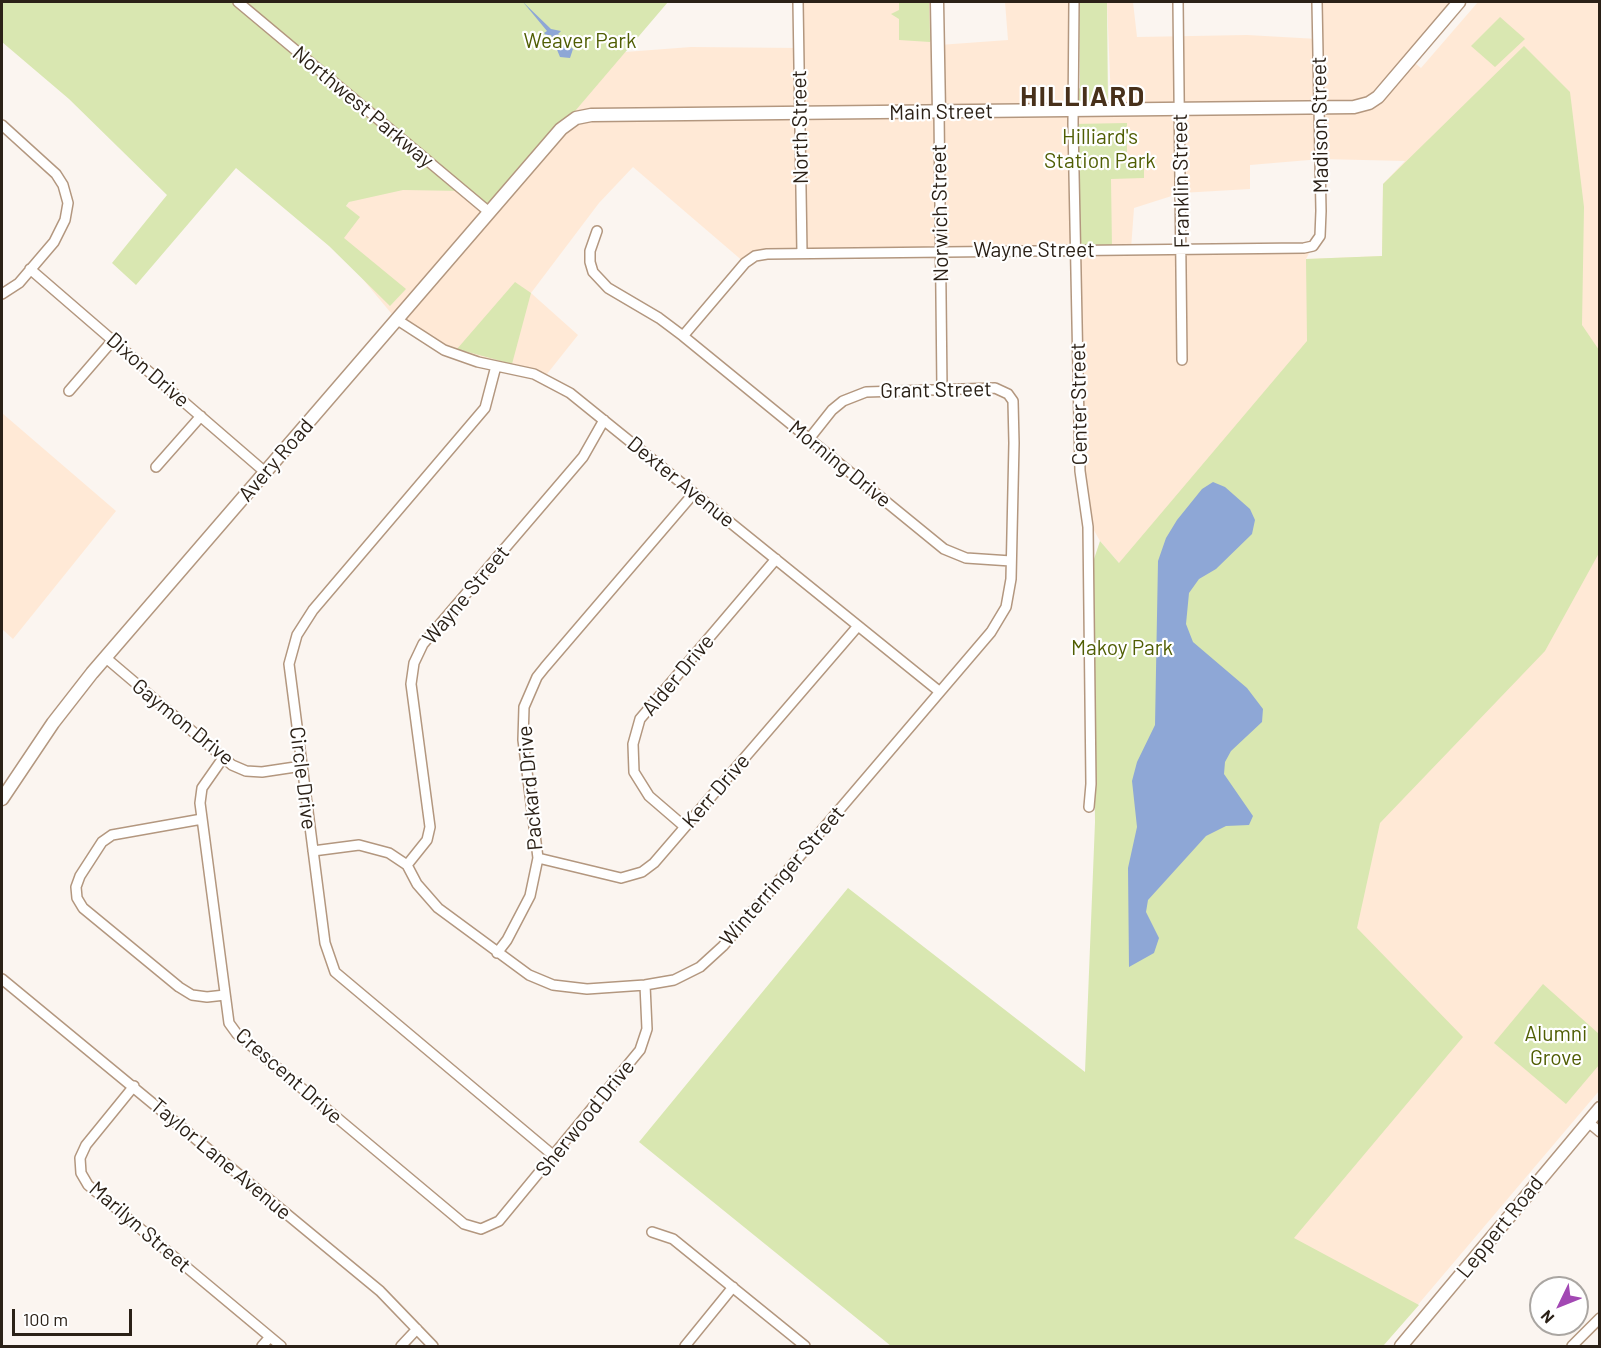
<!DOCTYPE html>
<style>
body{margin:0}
#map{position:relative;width:1601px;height:1348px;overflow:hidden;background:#fbf5f0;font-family:Barlow,sans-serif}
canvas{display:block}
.frame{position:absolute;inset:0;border:3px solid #2b2117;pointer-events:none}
.north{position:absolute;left:1529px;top:1276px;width:60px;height:60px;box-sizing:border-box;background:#fff;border:2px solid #aaa6a2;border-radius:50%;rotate:227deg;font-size:16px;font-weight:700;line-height:24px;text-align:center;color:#2b2117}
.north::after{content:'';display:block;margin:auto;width:21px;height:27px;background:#a248b3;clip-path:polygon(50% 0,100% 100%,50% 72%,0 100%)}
.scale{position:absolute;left:12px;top:1309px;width:120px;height:27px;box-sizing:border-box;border:3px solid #2b2117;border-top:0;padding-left:8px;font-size:18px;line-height:21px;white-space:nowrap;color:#2b2117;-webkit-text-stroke:4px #fff;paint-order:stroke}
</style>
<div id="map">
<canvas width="1601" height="1348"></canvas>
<div class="frame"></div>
<div class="north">N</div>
<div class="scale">100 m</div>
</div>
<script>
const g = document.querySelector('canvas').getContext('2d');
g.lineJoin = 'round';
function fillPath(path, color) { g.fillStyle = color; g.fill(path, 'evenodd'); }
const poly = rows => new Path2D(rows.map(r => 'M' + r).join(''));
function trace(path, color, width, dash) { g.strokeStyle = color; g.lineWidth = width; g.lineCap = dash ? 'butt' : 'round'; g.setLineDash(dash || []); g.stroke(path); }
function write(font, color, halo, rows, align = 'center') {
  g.font = font + ' Barlow,sans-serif'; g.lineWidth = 4.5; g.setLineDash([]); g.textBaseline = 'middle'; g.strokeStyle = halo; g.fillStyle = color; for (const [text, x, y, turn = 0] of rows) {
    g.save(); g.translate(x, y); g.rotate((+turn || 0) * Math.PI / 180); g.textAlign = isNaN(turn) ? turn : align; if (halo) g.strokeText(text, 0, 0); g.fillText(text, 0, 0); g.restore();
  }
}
const built = poly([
 [798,2,937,2,939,45,1008,40,1005,2,1074,2,1073,110,1105,110,1111,102,1107,2,1133,2,1137,37,1247,35,1318,39,1317,2,1452,2,1405,55,1421,68,1478,2,1599,2,1599,1091,1383,1346,1124,1346,1119,563,1100,541,1087,518,1081,482,1077,250,767,254,745,263,633,167,599,203,531,293,578,335,543,379,444,350,396,319,326,235,349,202,625,52,691,47,799,48],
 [1321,159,1405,161,1383,184,1382,256,1306,259,1313,246,1131,249,1134,208,1181,193,1250,189,1250,165],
 [2,413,116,511,13,639,2,629]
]);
const green = poly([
 [2,2,668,2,489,212,464,191,403,190,349,202,346,206,360,217,344,238,406,289,390,306,329,246,236,168,136,285,112,263,167,195,69,99,2,42],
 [899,2,929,2,930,34,933,36,930,42,899,40,899,19,891,14,899,10],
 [1079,2,1107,2,1108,106,1082,105,1077,100,1077,90,1080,88],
 [1500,17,1525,39,1495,67,1471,46],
 [1524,46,1570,92,1584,207,1582,325,1599,350,1599,553,1545,651,1380,823,1357,928,1463,1037,1294,1238,1419,1305,1383,1346,891,1346,639,1142,848,888,1085,1072,1095,822,1092,565,1100,541,1119,563,1307,341,1306,259,1382,256,1383,184],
 [1127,123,1127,157,1144,158,1144,178,1111,179,1112,249,1077,250,1073,124],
 [515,282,531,293,512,364,457,349],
 [1543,984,1599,1034,1599,1065,1566,1104,1494,1043]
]);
const water = poly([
 [523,2,551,29,561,31,558,34,573,49,570,58,560,57,551,35,546,35,544,33,547,31],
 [1213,482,1225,487,1250,509,1255,520,1252,534,1216,569,1199,579,1189,593,1186,624,1193,642,1247,688,1263,709,1262,722,1231,751,1225,762,1224,774,1253,816,1249,825,1226,826,1206,836,1148,900,1146,912,1159,938,1154,953,1129,967,1128,868,1137,827,1132,781,1137,762,1155,725,1158,561,1166,538,1177,520,1202,489]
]);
const minor = poly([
 [238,2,489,212],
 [798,2,802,253],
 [1074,2,1073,124,1080,471,1088,527,1091,784,1089,807],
 [1178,2,1182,360],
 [939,112,942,389],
 [2,125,56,174,63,185,68,203,65,220,54,242,19,283,2,294],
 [597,231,590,251,590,262,593,272,608,288,659,318,683,336,944,549,966,558,1011,561],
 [30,269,265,472],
 [396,319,444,350,478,362,534,374,570,393,940,692],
 [683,336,745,263,755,256,767,254,1304,248,1313,246,1320,236,1321,211,1317,2],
 [496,366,485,408,313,610,297,635,289,664,325,943,335,972,554,1156],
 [69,391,113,340],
 [156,467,201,416],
 [106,658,232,765,246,771,262,772,302,766],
 [223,758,202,788,200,803,229,1023,237,1034,464,1224,481,1229,499,1221,640,1050,647,1029,645,985],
 [202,819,112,835,102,842,80,876,76,887,77,898,83,908,179,987,192,995,207,997,225,995],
 [685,827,649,796,634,772,633,744,640,719,776,559],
 [313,851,359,845,389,853,407,865,417,884,438,908,529,975,553,985,587,989,645,985,674,980,700,967,723,946,991,632,1006,607,1011,579,1014,443,1013,401,1008,394,995,388,866,392,843,401,832,410,809,439],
 [538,858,621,878,642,872,654,863,858,626],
 [407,865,427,840,430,827,411,684,414,663,423,644,583,457,604,420],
 [497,953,507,940,530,896,538,858,523,740,524,707,537,677,545,667,694,493],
 [2,979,380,1291,433,1346],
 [134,1086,86,1145,80,1158,81,1173,88,1185,281,1346],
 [1588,1122,1600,1132],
 [652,1232,673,1239,805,1346],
 [262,1346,270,1337],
 [401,1346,417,1329],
 [685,1346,733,1287],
 [1572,1346,1600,1318]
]);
const major = poly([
 [937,2,939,112],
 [2,799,53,723,92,673,561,129,576,118,591,115,1354,107,1369,103,1378,97,1459,2],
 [1401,1346,1600,1108]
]);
const parkNames = [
 ["Weaver Park",580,41],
 ["Hilliard's",1100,137],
 ["Station Park",1100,161],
 ["Makoy Park",1122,648],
 ["Alumni",1556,1034],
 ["Grove",1556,1058]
];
const streetNames = [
 ["Northwest Parkway",363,107,40],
 ["Main Street",941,112,-1],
 ["Madison Street",1320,125,-91],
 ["North Street",800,127,-91],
 ["Franklin Street",1181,181,-91],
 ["Norwich Street",940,213,-91],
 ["Wayne Street",1034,250],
 ["Dixon Drive",148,370,41],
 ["Grant Street",936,390,-1],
 ["Center Street",1079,404,-91],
 ["Avery Road",276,460,-49],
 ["Morning Drive",840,464,39],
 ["Dexter Avenue",681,482,39],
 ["Wayne Street",466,595,-50],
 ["Alder Drive",678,675,-50],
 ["Gaymon Drive",183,722,39],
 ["Circle Drive",303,778,83],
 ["Packard Drive",530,788,-95],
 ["Kerr Drive",716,791,-49],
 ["Winterringer Street",782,876,-49],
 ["Crescent Drive",289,1076,41],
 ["Sherwood Drive",585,1118,-51],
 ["Taylor Lane Avenue",221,1159,40],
 ["Marilyn Street",140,1227,41],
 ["Leppert Road",1500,1227,-51]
];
const districtNames = [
 ["HILLIARD",1083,97]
];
fillPath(built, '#ffe9d6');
fillPath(green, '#d9e7b1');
fillPath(water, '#8ea7d6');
trace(minor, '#b3977f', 12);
trace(major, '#b3977f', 15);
trace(minor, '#fff', 9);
trace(major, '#fff', 12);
write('21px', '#505e04', '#fff', parkNames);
write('21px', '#2b2117', '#fff', streetNames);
g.letterSpacing = '1.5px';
write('bold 27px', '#47301a', '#fff', districtNames);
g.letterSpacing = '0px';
</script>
